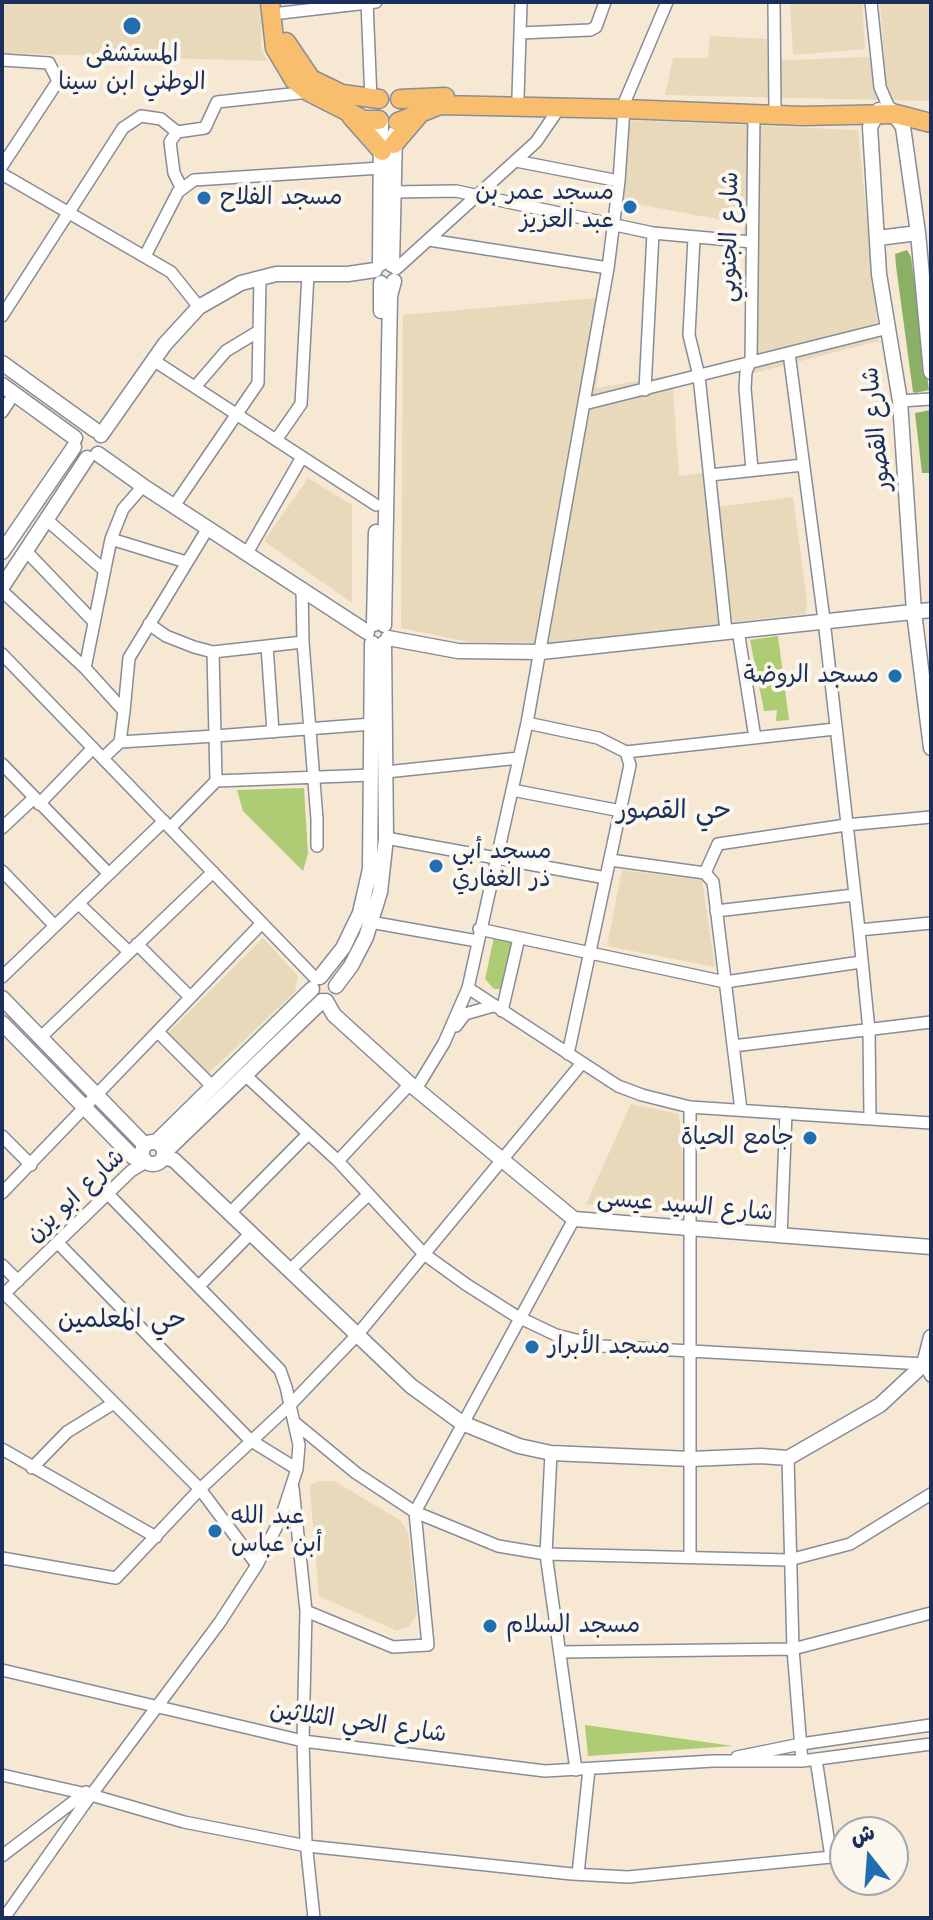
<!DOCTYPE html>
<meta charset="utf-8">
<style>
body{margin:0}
#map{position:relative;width:933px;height:1920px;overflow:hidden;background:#f6e8d2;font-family:"Shantell Sans","Playpen Sans Arabic",sans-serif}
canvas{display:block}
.frame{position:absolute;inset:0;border:4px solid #1b2f5e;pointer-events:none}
.north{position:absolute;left:829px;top:1816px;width:80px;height:80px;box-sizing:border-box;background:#fbf7ec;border:2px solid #a1a7b3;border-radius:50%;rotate:343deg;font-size:22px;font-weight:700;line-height:32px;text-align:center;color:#1b2f5e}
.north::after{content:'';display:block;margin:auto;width:28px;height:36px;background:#1f6fb2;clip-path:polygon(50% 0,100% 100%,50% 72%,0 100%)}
</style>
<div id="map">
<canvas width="933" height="1920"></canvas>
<div class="frame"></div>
<div class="north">ش</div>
</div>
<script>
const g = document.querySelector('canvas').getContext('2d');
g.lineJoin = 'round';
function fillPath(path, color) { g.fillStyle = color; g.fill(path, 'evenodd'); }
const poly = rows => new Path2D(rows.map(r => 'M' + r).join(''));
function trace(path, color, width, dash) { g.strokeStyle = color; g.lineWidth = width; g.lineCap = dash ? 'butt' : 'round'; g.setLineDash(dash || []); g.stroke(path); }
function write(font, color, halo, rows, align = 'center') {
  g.font = font + ' "Shantell Sans","Playpen Sans Arabic",sans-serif'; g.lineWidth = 8; g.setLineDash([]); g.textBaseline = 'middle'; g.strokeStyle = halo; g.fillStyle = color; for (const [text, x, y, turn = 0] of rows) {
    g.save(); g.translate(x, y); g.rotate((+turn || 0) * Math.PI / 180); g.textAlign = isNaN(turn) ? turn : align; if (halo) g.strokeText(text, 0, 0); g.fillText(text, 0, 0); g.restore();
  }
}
const built = poly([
 [2,2,262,2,261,49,267,61,2,53],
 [790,2,862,2,865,49,793,55],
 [880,2,931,2,931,101,665,95,673,58,708,58,710,36,767,39,767,61,884,56],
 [622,120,858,130,879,341,746,375,744,224,610,199],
 [608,297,596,388,672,375,679,476,703,473,719,627,556,643,470,642,401,628,403,315],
 [308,478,352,505,352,603,264,541],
 [793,497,807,601,806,614,733,622,728,606,716,507],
 [622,870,702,880,715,967,607,946],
 [263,938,298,976,295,992,208,1074,168,1033],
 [631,1104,679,1114,687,1216,586,1204],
 [320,1481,334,1481,400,1520,408,1532,417,1614,409,1626,397,1631,319,1596,310,1489,311,1484]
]);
const green = poly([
 [778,636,789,720,776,721,777,710,764,711,750,640],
 [304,788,308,854,303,871,243,811,237,790],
 [494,937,517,941,504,989,494,989,485,979],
 [585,1725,733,1746,588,1756]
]);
const forest = poly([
 [907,250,911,257,929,390,915,393,913,392,896,266,895,254],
 [931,410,931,473,922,473,915,413]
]);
const minor = poly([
 [367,2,371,100],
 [774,2,775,109],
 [871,2,880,87,889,108],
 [281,13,376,2],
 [520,33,590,30,596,27,605,2],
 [2,60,49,63,58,81,2,166],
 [518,97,521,2],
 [625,101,667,2],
 [516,161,619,181],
 [2,174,171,272,199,307],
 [182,189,174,173,170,142,177,132,205,128,217,102,309,92],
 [393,192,456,191,653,233,752,242],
 [694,238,689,335,699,376,726,631],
 [429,240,608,268],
 [145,256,178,192,194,180,381,168],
 [396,269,536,142,560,107],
 [2,316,123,128,141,116,161,119,177,132],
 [789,353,824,620,859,930,869,1030,870,1118],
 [153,360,376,505],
 [195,387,226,351,259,331],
 [645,390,653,233],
 [900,401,931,399],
 [584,404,888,328],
 [2,412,14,394],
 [276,440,301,404,308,274],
 [752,470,745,388,746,372,751,360,754,114],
 [710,475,803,465],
 [174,506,258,383,260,279],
 [47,520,104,570],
 [111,539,186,562],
 [26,551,94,622],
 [247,553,302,457],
 [2,591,85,668,124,711,120,742],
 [149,624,166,636,194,647,213,652],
 [738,630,755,738],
 [303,642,317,819,317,846],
 [267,646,273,732],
 [2,654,316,979],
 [85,668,111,539,123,509,143,486],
 [124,711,129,658,208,528],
 [527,723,598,738,626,752,630,765,568,1054],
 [626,752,835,729],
 [103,758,120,742,215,736,213,652,303,642,302,588],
 [2,764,109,874],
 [386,772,519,758],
 [216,781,372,775],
 [512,790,621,811],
 [39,804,93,748],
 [2,828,34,798],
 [170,828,216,781,215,736,372,724],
 [386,838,606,878],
 [610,860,705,873,713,882,741,1110],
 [2,871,55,926],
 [705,873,718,844,846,825,931,817],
 [79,904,129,952],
 [716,911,854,895],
 [370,922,477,941],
 [479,929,725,982,861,962],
 [859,930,931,923],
 [137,944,190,997],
 [2,977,164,821],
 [468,988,618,1086,642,1095,690,1107,931,1123],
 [502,1011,519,938],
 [456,1026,465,1014,493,1006],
 [158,1032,213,1087],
 [41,1037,213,872],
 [733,1046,931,1022],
 [244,1074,338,1161,424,1254,467,1285,516,1316,556,1335,601,1346,924,1364,931,1376],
 [416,1089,444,1043,468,988,527,723,608,268,619,181,624,109],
 [690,1107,690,1556],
 [2,1136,31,1165],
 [338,1161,410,1084],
 [2,1193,262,923],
 [230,1213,308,1134],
 [781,1237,786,1113],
 [58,1243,250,1440,297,1469],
 [2,1265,18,1281],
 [290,1270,369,1194],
 [200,1285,251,1233],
 [5,1294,200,1489,257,1565],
 [2,1296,131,1171,146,1162],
 [294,1422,356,1473,415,1512,498,1546,546,1554,789,1560,850,1544,931,1494],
 [2,1449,156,1537],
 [551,1453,546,1554,576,1770],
 [788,1458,793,1649,802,1761],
 [32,1468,67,1432,114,1403],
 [293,1488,306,1611,303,1741,306,1842,314,1918],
 [2,1558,116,1578,200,1489,290,1405,358,1334,582,1063],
 [306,1611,393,1647,428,1645,415,1512,574,1219],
 [560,1652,793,1649,931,1613],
 [2,1670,303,1741,545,1771,713,1761,802,1761,931,1744],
 [737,1757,801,1744,931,1725],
 [2,1775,91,1795,184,1822,307,1846,572,1874,628,1877,831,1857,816,1759],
 [2,1856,86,1792],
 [578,1874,589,1769],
 [4,1918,83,1806,220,1622,257,1565,281,1518,297,1469,299,1445,286,1387,280,1370,108,1194]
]);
const tertiary = poly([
 [879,110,870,127,879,274,900,401,914,612,931,748],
 [891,110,903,127,918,233,931,372],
 [878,238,918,233],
 [380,264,381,121],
 [392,265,395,133],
 [381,311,381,283],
 [2,363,95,430],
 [2,385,75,438],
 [101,435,165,344,199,307,241,283,276,274,348,274,375,270],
 [98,454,143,486,367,632],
 [2,552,74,447],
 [2,587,87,458],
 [374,624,376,532],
 [384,625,390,296,394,281],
 [388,638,458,651,541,652,931,610],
 [320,977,343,948,360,913,370,869,372,643],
 [336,986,351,966,366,937,380,892,386,838,384,643],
 [2,998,145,1145],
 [326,1001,334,1015,410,1084,574,1219,931,1247],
 [2,1023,133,1157,142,1155],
 '142 1153a11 11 0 1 1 22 0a11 11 0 1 1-22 0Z',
 [156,1142,312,989],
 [164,1153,322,1001],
 [163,1157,174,1160,411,1386,462,1423,519,1446,551,1453,691,1459,761,1456,788,1458,880,1405,924,1364,931,1337]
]);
const primary = poly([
 [270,2,275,48,294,80,309,92,364,120,379,120],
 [286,42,311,79,342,94,379,99],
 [400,99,445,97],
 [351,116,382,151],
 [398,122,440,105,624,109,802,116,896,114,931,123],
 [394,144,418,116]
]);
const markers = [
 [132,26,10,"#1f6fb2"],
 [204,198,8,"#1f6fb2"],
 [630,207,8,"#1f6fb2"],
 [895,676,8,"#1f6fb2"],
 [436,866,8,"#1f6fb2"],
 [810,1138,8,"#1f6fb2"],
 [532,1347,8,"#1f6fb2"],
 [215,1531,8,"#1f6fb2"],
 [490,1626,8,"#1f6fb2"]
];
const poiNames = [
 ["المستشفى",132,55,"center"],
 ["الوطني ابن سينا",132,83,"center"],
 ["مسجد عمر بن",614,193,"right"],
 ["عبد العزيز",614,221,"right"],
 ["مسجد الفلاح",220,198],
 ["مسجد الروضة",879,676,"right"],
 ["مسجد أبي",452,852],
 ["ذر الغفاري",452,880],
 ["جامع الحياة",794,1138,"right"],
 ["مسجد الأبرار",548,1347],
 ["عبد الله",231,1517],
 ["أبن عباس",231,1545],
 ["مسجد السلام",506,1626]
];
const streetNames = [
 ["شارع الجنوبي",730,237,-89],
 ["شارع القصور",877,429,-96],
 ["شارع ابو يزن",76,1196,-43],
 ["شارع السيد عيسى",685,1206,5],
 ["شارع الحي الثلاثين",358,1723,8]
];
const neighbourhoodNames = [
 ["حي القصور",674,811],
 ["حي المعلمين",122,1320]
];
fillPath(built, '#e8d9ba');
fillPath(green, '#adcc74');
fillPath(forest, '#8ab066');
trace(minor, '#888c98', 14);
trace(tertiary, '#888c98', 17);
trace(primary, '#888c98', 21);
trace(minor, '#fff', 11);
trace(tertiary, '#fff', 14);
trace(primary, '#f9be6d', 18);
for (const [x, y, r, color] of markers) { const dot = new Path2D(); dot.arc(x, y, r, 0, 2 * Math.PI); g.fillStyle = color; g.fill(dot); trace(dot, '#fbf7ec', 3); }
write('24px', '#1b2f5e', '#fbf7ec', poiNames, 'left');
write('24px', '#1b2f5e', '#fbf7ec', streetNames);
write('26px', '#1b2f5e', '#fbf7ec', neighbourhoodNames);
</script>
